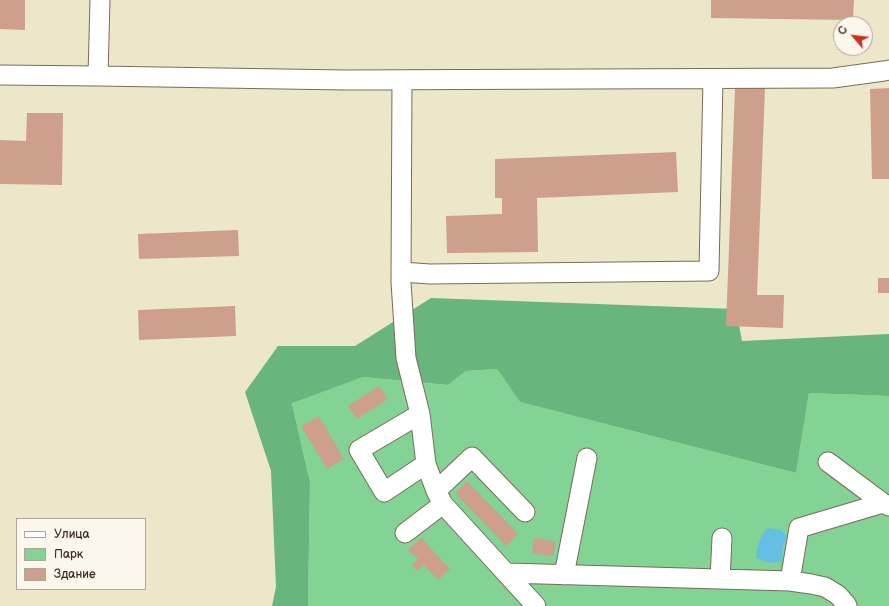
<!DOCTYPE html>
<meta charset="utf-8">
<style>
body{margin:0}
#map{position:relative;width:889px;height:606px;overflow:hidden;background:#ede7c9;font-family:"Balsamiq Sans",sans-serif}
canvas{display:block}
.legend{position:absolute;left:16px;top:518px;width:130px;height:72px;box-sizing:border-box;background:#fbf7ec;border:1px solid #aea59a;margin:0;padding:5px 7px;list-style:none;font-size:12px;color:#3b2a1e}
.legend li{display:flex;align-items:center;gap:8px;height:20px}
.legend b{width:20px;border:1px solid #aea59a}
.north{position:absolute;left:833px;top:16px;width:40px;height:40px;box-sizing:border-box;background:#fbf7ec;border:1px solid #aea59a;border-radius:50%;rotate:298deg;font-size:11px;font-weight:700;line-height:16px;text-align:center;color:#3b2a1e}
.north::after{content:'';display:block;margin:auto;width:14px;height:18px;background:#c8321e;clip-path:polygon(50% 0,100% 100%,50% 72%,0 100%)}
</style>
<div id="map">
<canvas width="889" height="606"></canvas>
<ul class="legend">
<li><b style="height:5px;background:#fff"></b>Улица</li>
<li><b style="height:11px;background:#82d394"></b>Парк</li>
<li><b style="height:11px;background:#ce9f8b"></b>Здание</li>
</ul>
<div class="north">С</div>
</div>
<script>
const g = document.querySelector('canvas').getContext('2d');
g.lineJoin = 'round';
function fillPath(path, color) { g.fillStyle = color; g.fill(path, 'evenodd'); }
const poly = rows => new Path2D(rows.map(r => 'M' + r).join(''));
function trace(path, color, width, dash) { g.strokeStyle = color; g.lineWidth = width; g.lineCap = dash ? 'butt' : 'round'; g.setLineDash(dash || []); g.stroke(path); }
const green = poly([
 [497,369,520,402,796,473,809,393,889,396,889,606,308,606,310,482,292,402,363,377,448,385,466,371]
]);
const forest = poly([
 [431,298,736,309,742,341,889,334,889,396,809,393,796,473,520,402,497,369,466,371,448,385,363,377,292,403,310,482,308,606,272,606,276,587,271,471,245,392,278,346,355,346]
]);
const water = poly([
 [767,528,781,530,787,536,783,547,782,562,769,563,756,558,757,551,760,539]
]);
const building = poly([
 [0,0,25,0,25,30,0,29],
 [711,0,854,0,853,20,711,18],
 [735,88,765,88,757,295,784,295,783,328,726,326],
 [889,88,889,179,872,179,870,89],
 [27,113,63,113,62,185,0,184,0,140,26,141],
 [676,152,678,192,537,198,538,252,447,253,446,216,502,214,502,198,495,198,495,159],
 [238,230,239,256,139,259,138,234],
 [878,278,889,278,889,293,878,293],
 [235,306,236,336,139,340,138,310],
 [379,386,388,399,357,419,348,406],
 [319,416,344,459,327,469,301,426],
 [467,481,518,534,506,546,455,493],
 [421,538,450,569,438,580,424,565,417,571,412,565,418,559,408,550],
 [534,538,556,542,553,556,532,553]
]);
const minor = poly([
 [0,75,98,76,100,0],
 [98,76,345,80,833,78,884,71,889,70],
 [402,80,401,282,406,358,420,414,426,464,436,491,443,504,536,606],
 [401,272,430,274,709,271,713,79],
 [420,414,359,450,384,492,426,464],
 [828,462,883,503,889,506],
 [436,491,472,457,525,512],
 [405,533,443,504],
 [507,573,790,581,811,584,825,587,838,595,846,604,847,606],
 [564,575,587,458],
 [720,579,722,538],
 [790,581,799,528,883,503]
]);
fillPath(green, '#82d394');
fillPath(forest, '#69b57e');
fillPath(water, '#64bfe2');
fillPath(building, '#ce9f8b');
trace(minor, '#796c5a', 21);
trace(minor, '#fff', 19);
</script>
